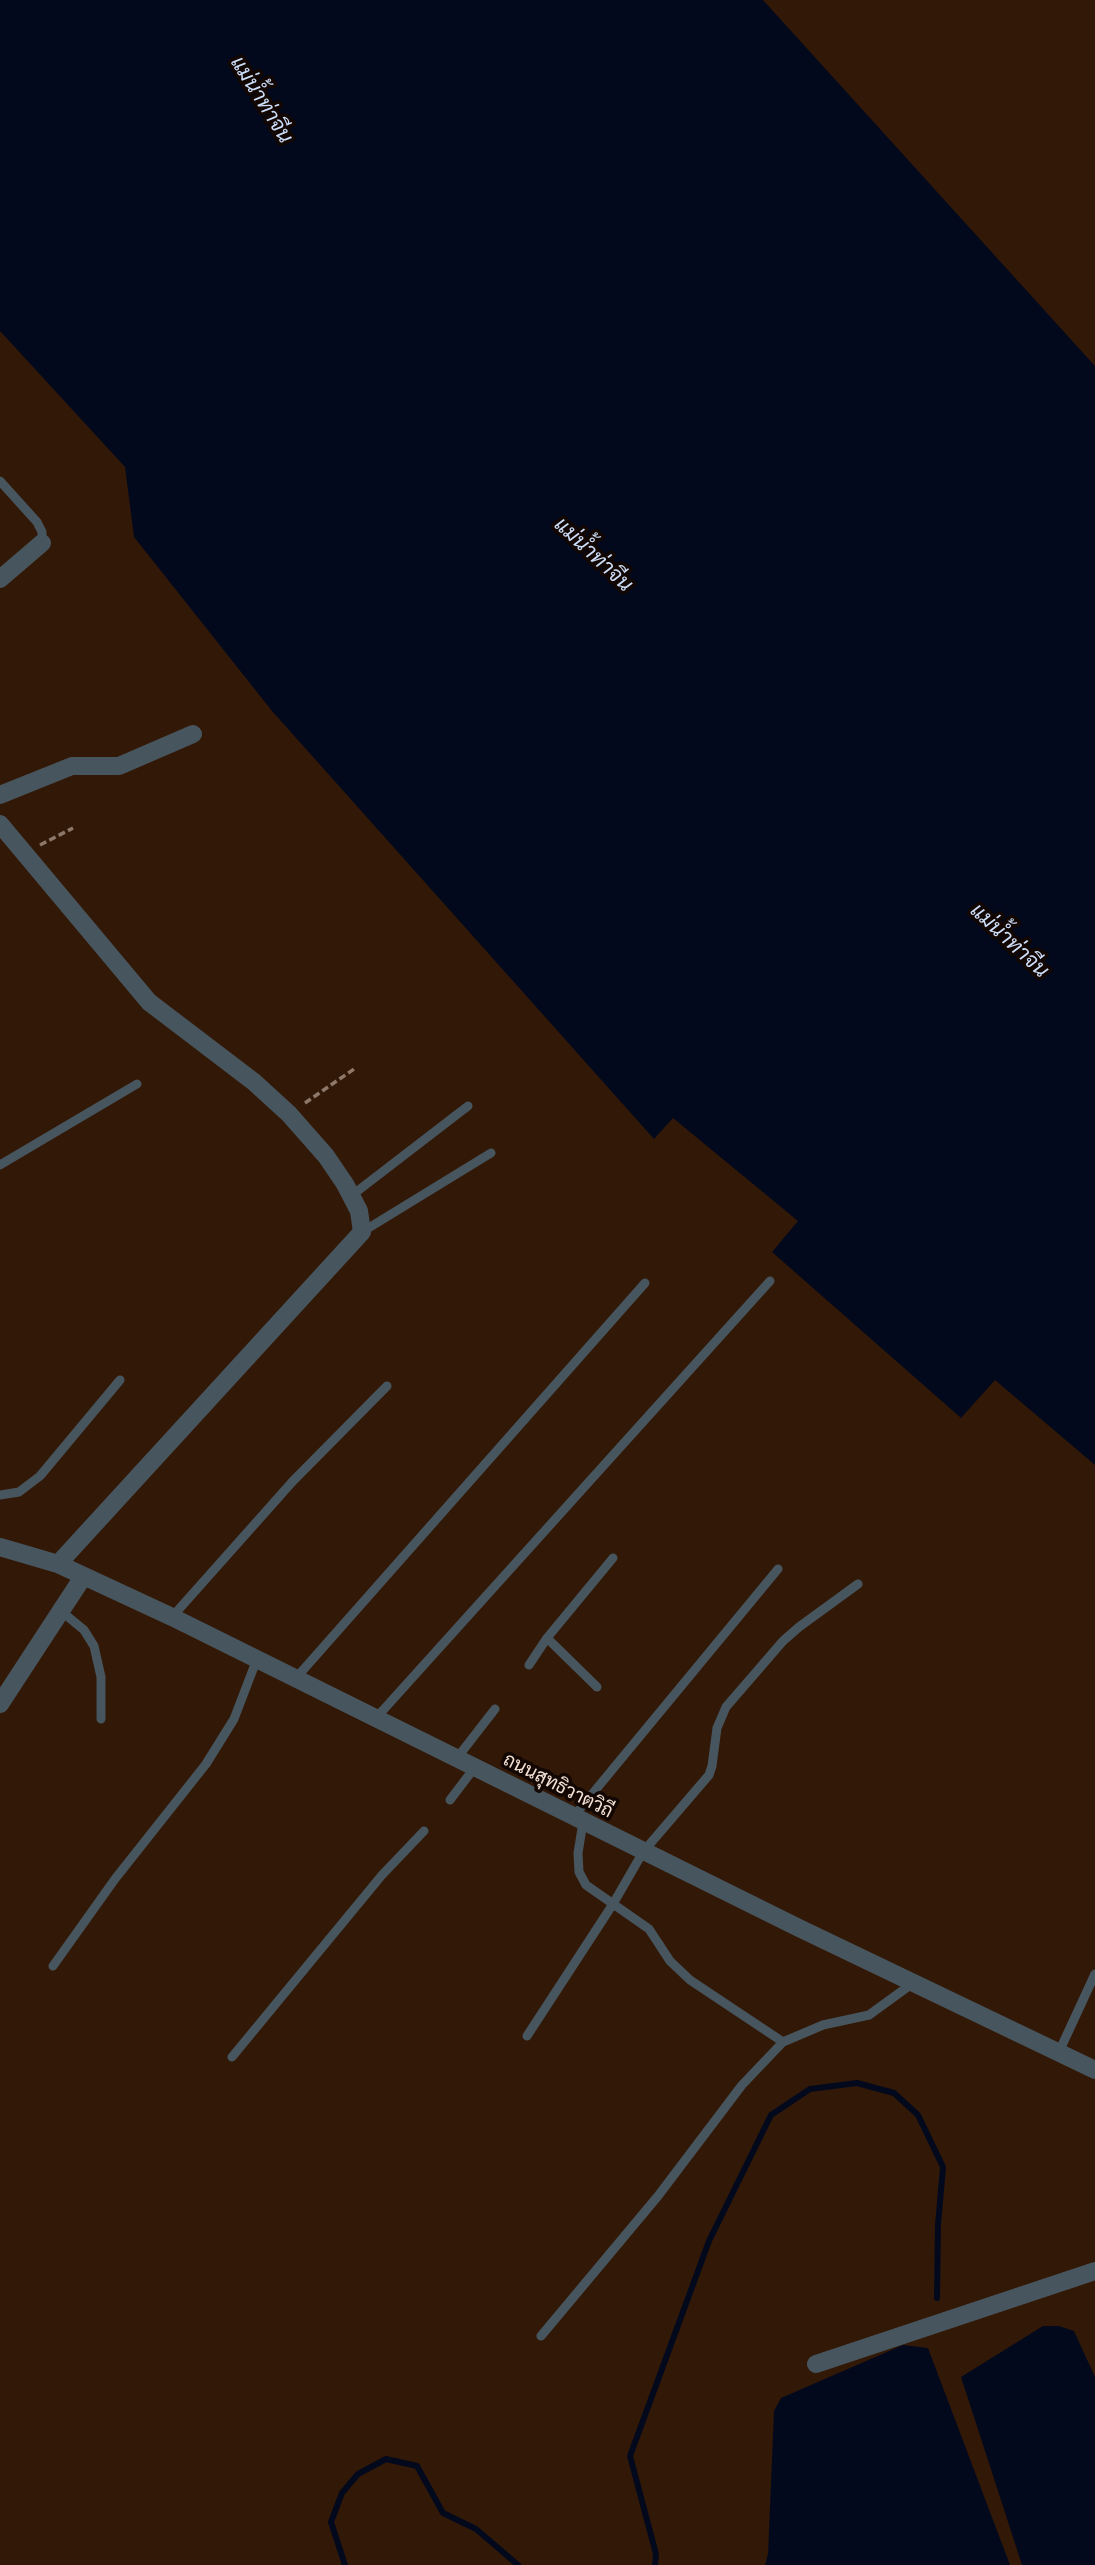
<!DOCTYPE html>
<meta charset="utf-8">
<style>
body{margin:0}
canvas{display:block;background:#321806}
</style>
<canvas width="1095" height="2565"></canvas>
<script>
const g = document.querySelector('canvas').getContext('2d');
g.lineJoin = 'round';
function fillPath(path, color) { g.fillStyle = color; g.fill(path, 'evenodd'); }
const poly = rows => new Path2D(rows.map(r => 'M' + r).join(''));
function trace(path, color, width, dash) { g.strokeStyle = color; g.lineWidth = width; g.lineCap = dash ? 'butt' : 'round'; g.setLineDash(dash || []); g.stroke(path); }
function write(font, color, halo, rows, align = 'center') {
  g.font = font + ' Manrope,Sarabun,sans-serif'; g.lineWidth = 7; g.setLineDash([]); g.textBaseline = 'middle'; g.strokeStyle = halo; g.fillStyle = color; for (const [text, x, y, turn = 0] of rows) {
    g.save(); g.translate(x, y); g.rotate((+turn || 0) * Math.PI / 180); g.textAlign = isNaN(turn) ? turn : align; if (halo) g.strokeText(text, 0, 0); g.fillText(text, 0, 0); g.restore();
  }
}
const water = poly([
 [0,0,763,0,1095,366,1095,1465,995,1380,961,1418,772,1252,798,1221,673,1118,654,1139,272,711,134,537,125,467,0,331],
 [1043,2326,1059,2326,1074,2331,1095,2377,1095,2565,1022,2565,961,2377],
 [903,2345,928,2348,1010,2565,765,2565,768,2554,774,2411,781,2398]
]);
const stream = poly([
 [345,2565,331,2522,342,2493,358,2474,386,2459,417,2466,443,2513,476,2529,518,2565],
 [655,2565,656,2554,630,2456,709,2241,771,2115,810,2089,857,2083,894,2093,918,2115,943,2167,938,2225,937,2298]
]);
const path = poly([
 [40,845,73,828],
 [305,1103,354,1069]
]);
const lane = poly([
 [0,481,37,522,42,532,42,543],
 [0,1165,137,1084],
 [351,1196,468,1106],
 [362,1232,491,1153],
 [0,1495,19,1492,40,1476,120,1380],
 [61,1611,84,1630,94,1646,101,1677,101,1719],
 [172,1617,293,1481,387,1386],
 [547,1638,597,1687],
 [529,1665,547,1638,613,1558],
 [296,1678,645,1283],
 [376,1718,770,1281],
 [457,1758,495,1709],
 [450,1800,475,1767],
 [574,1816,778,1569],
 [583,1822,578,1853,579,1872,586,1885,649,1929,670,1961,690,1980,783,2042],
 [53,1966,115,1879,206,1764,234,1719,257,1659],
 [527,2036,613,1904,643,1852,709,1775,712,1766,717,1728,726,1707,783,1641,799,1627,858,1584],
 [1058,2054,1095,1974],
 [232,2057,382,1875,424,1831],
 [541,2336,658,2196,742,2085,783,2042,823,2025,869,2015,913,1983]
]);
const street = poly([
 [0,579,42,543],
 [0,795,72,766,119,766,193,734],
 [0,824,149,1002,254,1082,289,1114,326,1156,345,1184,359,1211,362,1232,58,1564],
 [0,1547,58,1564,172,1617,799,1928,1095,2070],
 [0,1704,83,1577],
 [816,2364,1095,2271]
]);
const streetNames = [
 ["ถนนสุทธิวาตวิถี",558,1786,27]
];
const waterNames = [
 ["แม่น้ำท่าจีน",261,100,58],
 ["แม่น้ำท่าจีน",593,555,43],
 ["แม่น้ำท่าจีน",1009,941,43]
];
fillPath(water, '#03091c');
trace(stream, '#03091c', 6);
trace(path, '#8d7768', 3.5, [7, 3.5]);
trace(lane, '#47555e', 9);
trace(street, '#47555e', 18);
write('19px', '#f4e2d7', '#120702', streetNames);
write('italic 21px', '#cddefa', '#120702', waterNames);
</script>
